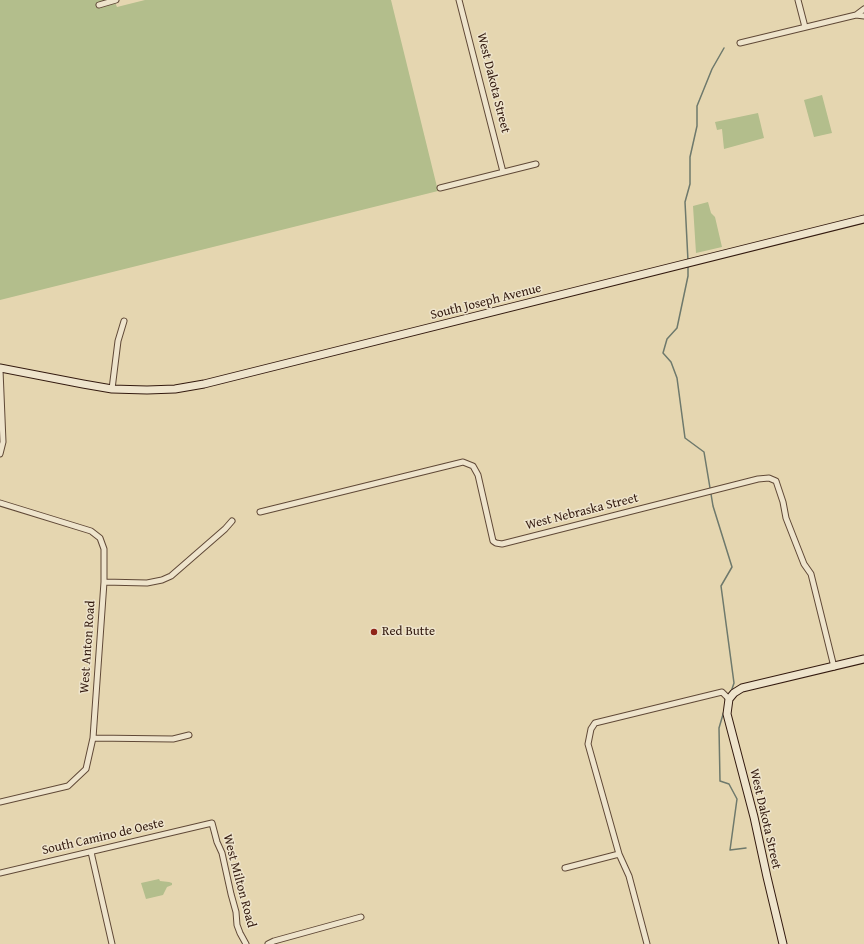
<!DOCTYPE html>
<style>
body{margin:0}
canvas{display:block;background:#e5d6b0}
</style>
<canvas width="864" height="944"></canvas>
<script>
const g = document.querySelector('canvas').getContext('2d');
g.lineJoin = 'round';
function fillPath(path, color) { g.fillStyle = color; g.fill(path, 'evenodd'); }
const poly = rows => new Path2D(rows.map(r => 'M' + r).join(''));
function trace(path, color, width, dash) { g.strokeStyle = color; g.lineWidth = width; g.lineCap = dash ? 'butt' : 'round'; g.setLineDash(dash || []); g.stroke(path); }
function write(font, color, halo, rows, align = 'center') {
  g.font = font + ' "Gentium Book Plus",serif'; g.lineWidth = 3; g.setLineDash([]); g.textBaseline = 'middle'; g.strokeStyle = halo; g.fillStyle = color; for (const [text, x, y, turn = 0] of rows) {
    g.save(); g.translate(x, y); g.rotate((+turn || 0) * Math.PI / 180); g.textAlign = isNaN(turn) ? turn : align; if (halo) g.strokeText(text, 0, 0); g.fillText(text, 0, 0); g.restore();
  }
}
const green = poly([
 [0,0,114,0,117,7,145,0,391,0,438,191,0,300],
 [822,95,832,133,814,137,804,100],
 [758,113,764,138,724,149,722,129,717,130,715,122],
 [708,202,711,213,715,217,722,247,696,253,693,206],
 [159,879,160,881,169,882,172,883,172,885,167,887,163,895,146,899,141,883]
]);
const stream = poly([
 [688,261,685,202,690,184,690,157,697,126,697,106,712,69,724,48],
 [688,265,688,276,677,328,667,339,663,353,671,362,677,378,685,438,704,452,713,506,732,567,721,586,734,683,731,692],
 [724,711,719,728,720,781,729,784,737,799,730,850,746,848]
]);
const street = poly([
 [459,0,503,172],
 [798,0,805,27],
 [99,5,116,0],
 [856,15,864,9],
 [740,43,856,15,864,16],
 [440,188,536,164],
 [0,370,3,442,0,454],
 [112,389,118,341,124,321],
 [0,503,91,531,100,538,104,549,104,582,93,738,86,769,68,786,0,802],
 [260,512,463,462,473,466,478,475,493,541,496,543,502,544,758,479,769,478,776,481,783,502,786,518,804,564,811,574,834,667],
 [104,582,147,583,162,580,171,576,225,529,232,521],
 [93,738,173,739,189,735],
 [91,852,112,944],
 [619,854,588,744,591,729,595,723,722,692,729,699],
 [565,868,619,854,629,876,647,944],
 [0,873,212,823,217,842,222,853,231,894,236,912,237,925,240,933,246,944],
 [268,944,274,941,361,917]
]);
const secondary = poly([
 [0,368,83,384,112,389,147,390,175,389,204,384,864,219],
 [783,944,767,877,754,817,727,714,729,699,734,693,742,688,864,659]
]);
const markers = [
 [374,632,4,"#8f2418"]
];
const streetNames = [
 ["West Dakota Street",493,83,76],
 ["South Joseph Avenue",486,302,-14],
 ["West Nebraska Street",582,512,-14],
 ["West Anton Road",88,647,-86],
 ["West Dakota Street",765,819,77],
 ["South Camino de Oeste",103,837,-13],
 ["West Milton Road",239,881,75]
];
const poiNames = [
 ["Red Butte",382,632]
];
fillPath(green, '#b3be8c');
trace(stream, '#6e796c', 1.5);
trace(street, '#604937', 7);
trace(secondary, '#331a0f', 9);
trace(street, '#eee4cc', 5);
trace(secondary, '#eee4cc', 7);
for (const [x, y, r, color] of markers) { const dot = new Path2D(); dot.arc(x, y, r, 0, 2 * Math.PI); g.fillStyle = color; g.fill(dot); trace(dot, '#eee4cc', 1.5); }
write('13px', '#331a0f', '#eee4cc', streetNames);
write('13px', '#331a0f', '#eee4cc', poiNames, 'left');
</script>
